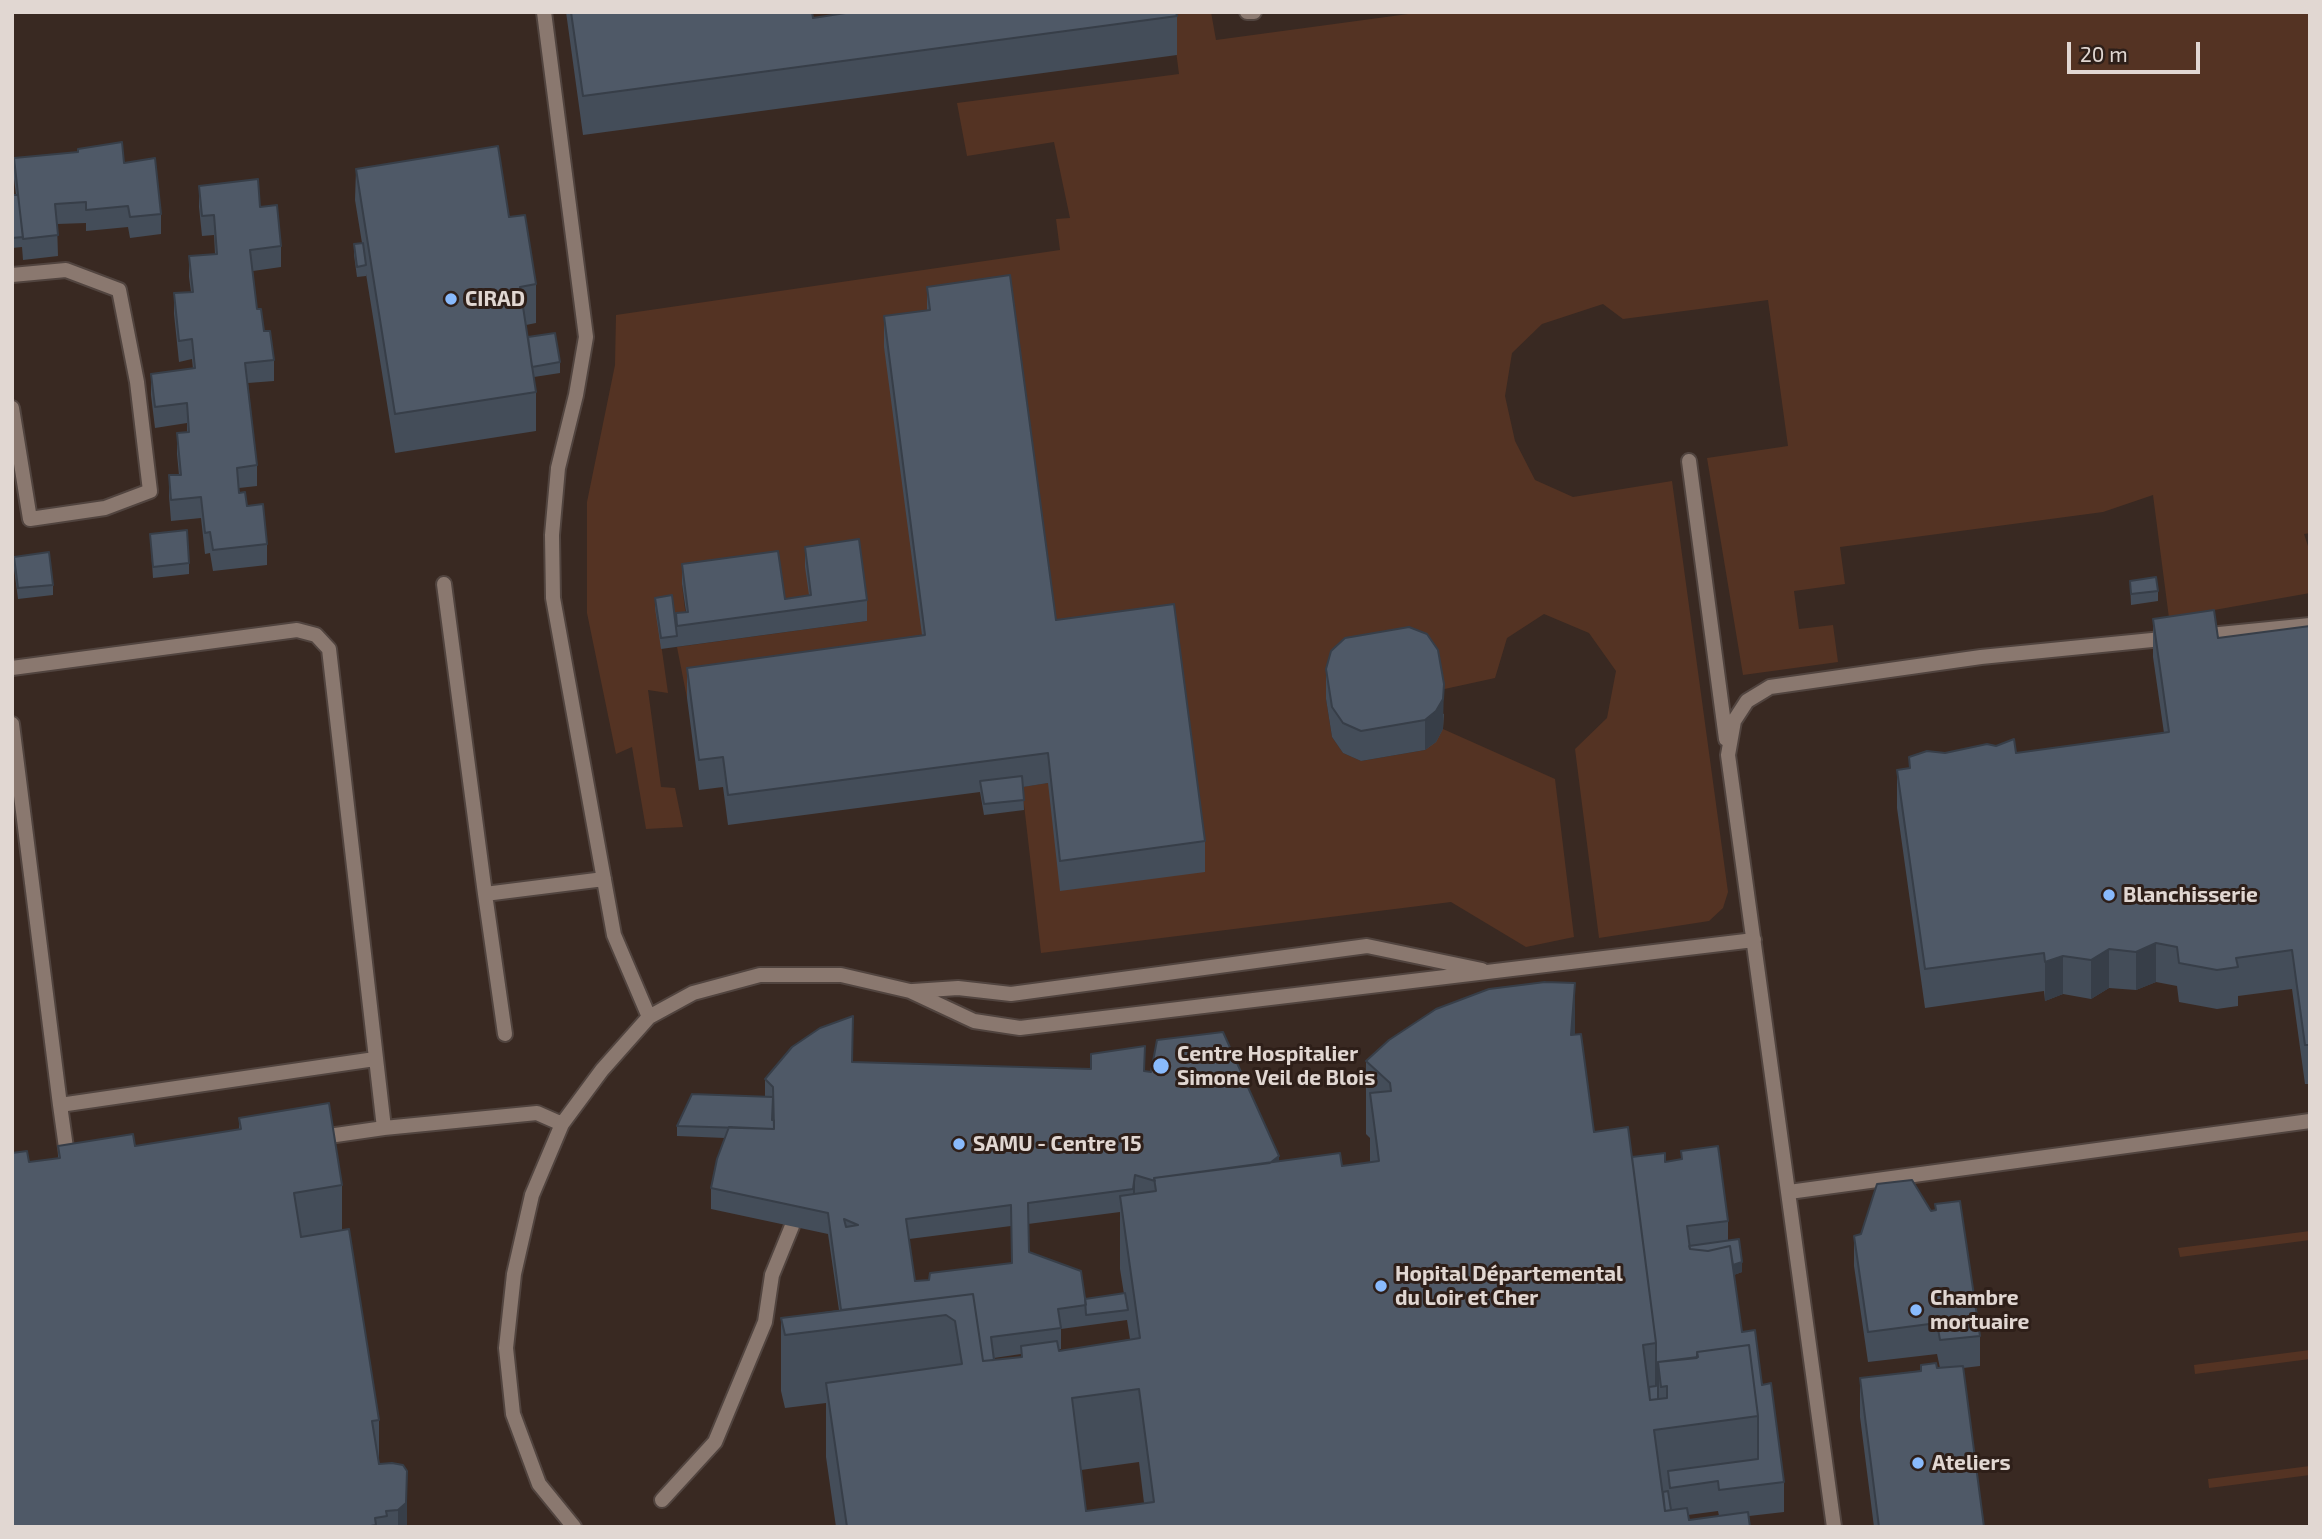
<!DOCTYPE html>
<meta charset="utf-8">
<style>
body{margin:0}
#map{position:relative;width:2322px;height:1539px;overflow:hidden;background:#392922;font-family:"Exo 2",sans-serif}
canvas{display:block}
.frame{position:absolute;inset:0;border:14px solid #e1d7d2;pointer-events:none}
.scale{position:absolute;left:2067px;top:42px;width:133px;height:32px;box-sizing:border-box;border:4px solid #e1d7d2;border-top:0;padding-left:9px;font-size:21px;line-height:24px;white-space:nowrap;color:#e1d7d2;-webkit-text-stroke:5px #2e1f19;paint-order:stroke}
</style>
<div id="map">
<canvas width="2322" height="1539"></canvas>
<div class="frame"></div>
<div class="scale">20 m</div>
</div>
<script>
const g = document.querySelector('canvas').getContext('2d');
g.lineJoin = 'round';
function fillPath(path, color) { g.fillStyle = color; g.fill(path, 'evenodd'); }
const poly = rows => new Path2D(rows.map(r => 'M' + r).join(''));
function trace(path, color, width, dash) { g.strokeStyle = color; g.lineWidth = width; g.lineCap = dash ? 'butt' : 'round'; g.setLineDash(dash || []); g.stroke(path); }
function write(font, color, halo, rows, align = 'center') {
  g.font = font + ' "Exo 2",sans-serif'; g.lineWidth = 6; g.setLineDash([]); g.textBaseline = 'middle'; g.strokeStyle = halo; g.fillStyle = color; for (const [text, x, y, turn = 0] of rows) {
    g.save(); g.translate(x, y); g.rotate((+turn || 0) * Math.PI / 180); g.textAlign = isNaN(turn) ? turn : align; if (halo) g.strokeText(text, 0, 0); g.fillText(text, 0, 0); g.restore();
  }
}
const green = poly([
 [1171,12,1211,12,1216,40,1423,12,2310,12,2310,533,2304,534,2310,552,2310,593,2169,618,2153,495,2103,512,1840,547,1845,584,1794,591,1799,629,1833,625,1838,662,1743,675,1707,458,1788,446,1768,300,1623,319,1603,304,1542,324,1512,353,1505,396,1515,441,1535,480,1573,497,1672,481,1728,892,1723,908,1709,921,1599,938,1575,749,1607,718,1616,671,1589,633,1544,614,1507,638,1495,678,1440,690,1331,681,1326,699,1332,737,1343,753,1361,761,1425,750,1443,729,1555,779,1574,937,1526,947,1451,902,1041,953,1022,787,1048,783,1205,872,925,665,687,698,677,647,867,621,811,616,682,585,688,633,676,634,656,608,668,693,648,690,661,787,675,788,683,827,646,829,632,747,616,754,587,613,587,502,615,365,616,315,1060,250,1056,219,1070,218,1054,142,967,156,957,103,1179,74],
 [2310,1231,2310,1240,2180,1257,2178,1248],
 [2310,1350,2310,1359,2195,1374,2194,1365],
 [2310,1466,2310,1475,2209,1488,2208,1479]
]);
const service = poly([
 [544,12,586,337,576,395,558,468,552,535,553,598,614,935,649,1017],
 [1247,12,1254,12],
 [1689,461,1726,739],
 [444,584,485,894],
 [2199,636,2310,625],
 [12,668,297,630,316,635,329,649,384,1128,537,1113,562,1124],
 [12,724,60,1105,375,1059],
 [913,991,958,988,1011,994,1367,946,1482,970],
 [505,1034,485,894,604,879],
 [60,1105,68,1162],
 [315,1138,384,1128],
 [1789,1192,2310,1121],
 [662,1500,715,1442,765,1322,772,1275,792,1226],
 [574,1527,539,1484,513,1414,506,1348,514,1274,532,1195,562,1124,602,1070,649,1017,693,993,760,975,841,975,910,991,974,1021,1020,1028,1754,940],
 [1834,1527,1728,755,1734,721,1747,701,1770,687,1981,657,2172,638]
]);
const minor = poly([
 [12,275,66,270,119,290,137,382,150,491,105,508,30,519,12,408]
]);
const wall = poly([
 [566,12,812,12,813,18,1177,16,1177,55,583,135],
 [78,149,124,163,161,214,161,234,130,238,128,227,86,231,86,223,57,224,58,256,23,260,22,247,12,248,12,195,16,195,14,179,14,158,78,152],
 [356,169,509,217,536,284,536,323,526,325,528,337,560,362,560,373,534,377,536,392,536,431,395,453,366,274,366,276,357,277,354,255,354,244,362,243,355,200],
 [199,186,260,207,281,246,281,267,253,271,257,309,274,360,274,381,248,383,257,465,257,486,239,488,239,493,267,544,267,565,213,571,210,553,205,554,201,518,171,521,169,496,169,475,179,475,177,454,177,433,187,432,187,423,155,428,151,395,151,374,193,369,192,359,179,362,174,314,174,293,191,292,189,277,189,256,215,254,214,235,202,236,199,207],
 [927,287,1056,620,1205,841,1205,872,1060,891,1048,783,1023,787,1024,810,984,815,980,792,728,825,723,787,699,790,687,698,687,668,922,635,884,347,884,316,927,310],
 [150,534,189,563,189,574,153,578],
 [805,547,867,600,867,621,661,649,655,608,655,598,676,624,676,613,686,612,682,584,682,564,785,599,809,595,805,567],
 [14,557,53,585,53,595,18,599,14,568],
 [2130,581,2158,591,2158,601,2131,605],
 [2153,619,2218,638,2310,626,2310,1084,2305,1084,2292,989,2238,996,2238,1006,2217,1009,2179,1002,2177,986,2156,982,2136,990,2109,988,2091,999,2063,994,2045,1001,2044,991,1925,1008,1897,808,1897,770,1909,768,1909,757,1945,753,2016,753,2164,733,2153,657],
 [1326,669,1444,714,1443,729,1436,742,1425,750,1361,761,1343,753,1332,737,1326,699],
 [1575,1035,1594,1132,1632,1157,1665,1162,1681,1159,1681,1151,1728,1221,1728,1241,1742,1272,1734,1275,1742,1332,1762,1385,1784,1482,1784,1512,1749,1516,1750,1527,836,1527,826,1457,826,1403,785,1408,781,1391,781,1318,839,1310,828,1234,711,1209,711,1188,725,1138,677,1136,677,1126,765,1097,765,1079,853,1037,853,1062,1145,1071,1279,1161,1342,1166,1370,1162,1370,1138,1366,1134,1366,1061],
 [1120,1212,1120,1269,1124,1294,1085,1299,1029,1252,1028,1224],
 [1011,1226,1012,1263,929,1280,915,1281,909,1239],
 [1127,1320,1130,1339,1059,1351,1059,1349,1061,1349,1061,1329],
 [1021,1354,1021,1357,994,1360,994,1358],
 [1139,1462,1144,1503,1086,1511,1081,1470],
 [1718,1511,1719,1516,1689,1520,1688,1515],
 [239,1118,342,1185,342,1230,379,1420,379,1464,407,1527,12,1527,29,1162,58,1158,58,1146,135,1146,239,1130],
 [1935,1204,1980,1336,1980,1366,1963,1368,1984,1527,1874,1527,1860,1417,1860,1378,1940,1368,1937,1354,1868,1362,1854,1266,1854,1236,1935,1211]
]);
const shadedWall = poly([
 [1444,684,1443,729,1436,742,1425,750,1425,720],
 [2156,943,2156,982,2136,990,2136,952],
 [2109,949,2109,988,2091,999,2091,960],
 [2063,956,2063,994,2045,1001,2045,962],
 [1575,983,1575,1056,1571,1035],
 [1279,1156,1279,1177,1223,1196],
 [1135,1175,1135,1196,1133,1210,1133,1189],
 [1742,1262,1742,1272,1717,1281,1717,1270],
 [407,1471,407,1527,398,1527,398,1510]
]);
const building = poly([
 [571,12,812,12,813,18,852,12,1176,12,1177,16,583,96,571,12],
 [122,142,124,163,155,158,161,214,130,217,128,206,86,210,86,202,55,204,58,235,23,239,14,158,78,152,78,149,122,142],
 [498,146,509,217,525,215,536,284,520,287,536,392,395,414,356,169,498,146],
 [258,179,260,207,277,205,281,246,250,250,257,309,261,309,264,331,270,331,274,360,245,363,257,465,237,468,239,493,245,492,247,506,263,504,267,544,213,550,210,532,205,533,201,497,171,500,169,475,181,475,177,433,189,432,187,403,155,407,151,374,195,368,192,339,179,341,174,293,193,292,189,256,217,254,214,215,202,216,199,186,258,179],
 [12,195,18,195,23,237,12,238,12,195],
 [363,243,366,265,357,267,354,244,363,243],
 [1010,275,1056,620,1174,604,1205,841,1060,861,1048,753,728,795,723,757,699,760,687,668,925,635,884,316,930,310,927,287,1010,275],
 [555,333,560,362,532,367,528,337,555,333],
 [187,530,189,563,153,567,150,534,187,530],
 [859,539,867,600,677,626,676,613,688,612,682,564,778,551,785,599,811,595,805,547,859,539],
 [49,552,53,585,18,588,14,557,49,552],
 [2156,577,2158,591,2131,594,2130,581,2156,577],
 [672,595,677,636,661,638,655,598,672,595],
 [2214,610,2218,638,2310,626,2310,1045,2305,1045,2292,950,2236,958,2238,967,2217,970,2179,963,2177,947,2156,943,2136,952,2109,949,2091,960,2063,956,2045,962,2044,953,1925,969,1897,770,1910,768,1909,757,1927,751,1945,753,1987,744,1996,746,2014,739,2016,753,2169,732,2153,619,2214,610],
 [1409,627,1427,634,1438,650,1444,684,1443,699,1436,711,1425,720,1361,731,1343,723,1332,707,1326,669,1331,651,1345,638,1409,627],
 [1022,776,1024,800,984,804,980,781,1022,776],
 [1545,982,1575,983,1571,1035,1581,1034,1594,1132,1628,1127,1656,1343,1643,1345,1650,1400,1667,1398,1667,1386,1661,1387,1658,1362,1698,1357,1697,1352,1749,1345,1758,1416,1654,1430,1665,1511,1687,1508,1689,1520,1748,1512,1750,1527,847,1527,826,1383,962,1364,955,1321,946,1315,785,1335,781,1318,973,1294,983,1361,1022,1357,1021,1346,1057,1341,1059,1351,1140,1338,1120,1196,1156,1191,1154,1178,1340,1153,1342,1166,1379,1161,1370,1093,1391,1091,1390,1083,1366,1061,1389,1040,1436,1009,1489,989,1545,982],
 [1139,1389,1154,1502,1086,1511,1072,1398,1139,1389],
 [853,1016,852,1062,1091,1069,1091,1054,1145,1046,1144,1071,1151,1072,1157,1040,1223,1032,1279,1156,1270,1163,1154,1178,1155,1181,1135,1175,1133,1189,1028,1203,1029,1252,1081,1271,1086,1305,1058,1309,1061,1328,991,1337,994,1360,983,1361,973,1294,841,1310,828,1213,711,1188,717,1159,729,1127,774,1129,773,1087,765,1079,792,1047,820,1028,853,1016],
 [1011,1205,1012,1263,930,1273,929,1280,915,1281,906,1219,1011,1205],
 [844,1219,858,1225,846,1227,844,1219],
 [692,1094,773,1097,772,1120,774,1120,774,1129,677,1126,692,1094],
 [329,1103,342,1185,294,1193,301,1237,349,1229,379,1420,372,1421,379,1464,392,1463,403,1465,407,1471,406,1503,398,1510,386,1511,387,1516,375,1518,376,1525,365,1527,12,1527,12,1153,27,1151,29,1162,60,1158,58,1146,133,1134,135,1146,241,1129,239,1118,329,1103],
 [1718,1146,1728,1221,1687,1226,1690,1249,1708,1251,1730,1246,1742,1332,1755,1330,1762,1385,1771,1383,1784,1482,1719,1490,1718,1481,1670,1488,1668,1471,1758,1459,1758,1416,1749,1345,1697,1352,1697,1358,1658,1362,1658,1399,1650,1400,1649,1387,1656,1386,1656,1343,1632,1157,1665,1153,1665,1162,1682,1159,1681,1151,1718,1146],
 [1912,1180,1931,1211,1936,1210,1935,1204,1960,1201,1980,1336,1940,1340,1937,1323,1868,1332,1854,1236,1861,1234,1877,1184,1912,1180],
 [1739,1239,1742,1262,1733,1265,1730,1246,1708,1251,1690,1249,1689,1246,1739,1239],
 [1125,1293,1128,1310,1086,1315,1085,1299,1125,1293],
 [1936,1363,1937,1368,1963,1366,1984,1527,1879,1527,1860,1378,1921,1371,1921,1365,1936,1363],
 [1668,1491,1671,1510,1665,1511,1663,1492,1668,1491]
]);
const markers = [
 [451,299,7,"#89bafc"],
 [2109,895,7,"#89bafc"],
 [1161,1066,9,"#89bafc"],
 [959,1144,7,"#89bafc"],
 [1381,1286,7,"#89bafc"],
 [1916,1310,7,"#89bafc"],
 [1918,1463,7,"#89bafc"]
];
const poiNames = [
 ["CIRAD",465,299],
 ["Blanchisserie",2123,895],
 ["Centre Hospitalier",1177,1054],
 ["Simone Veil de Blois",1177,1078],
 ["SAMU - Centre 15",973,1144],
 ["Hopital Départemental",1395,1274],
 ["du Loir et Cher",1395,1298],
 ["Chambre",1930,1298],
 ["mortuaire",1930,1322],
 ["Ateliers",1932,1463]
];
fillPath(green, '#543323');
trace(service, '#51443f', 18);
trace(minor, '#51443f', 18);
trace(service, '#8a786f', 14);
trace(minor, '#8a786f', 14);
fillPath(wall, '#444d59');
fillPath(shadedWall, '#373e48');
fillPath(building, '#4f5967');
trace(building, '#373e48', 2);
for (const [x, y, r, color] of markers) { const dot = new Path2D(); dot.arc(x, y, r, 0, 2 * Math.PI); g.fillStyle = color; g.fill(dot); trace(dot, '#2e1f19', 2.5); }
write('bold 21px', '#e1d7d2', '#2e1f19', poiNames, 'left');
</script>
